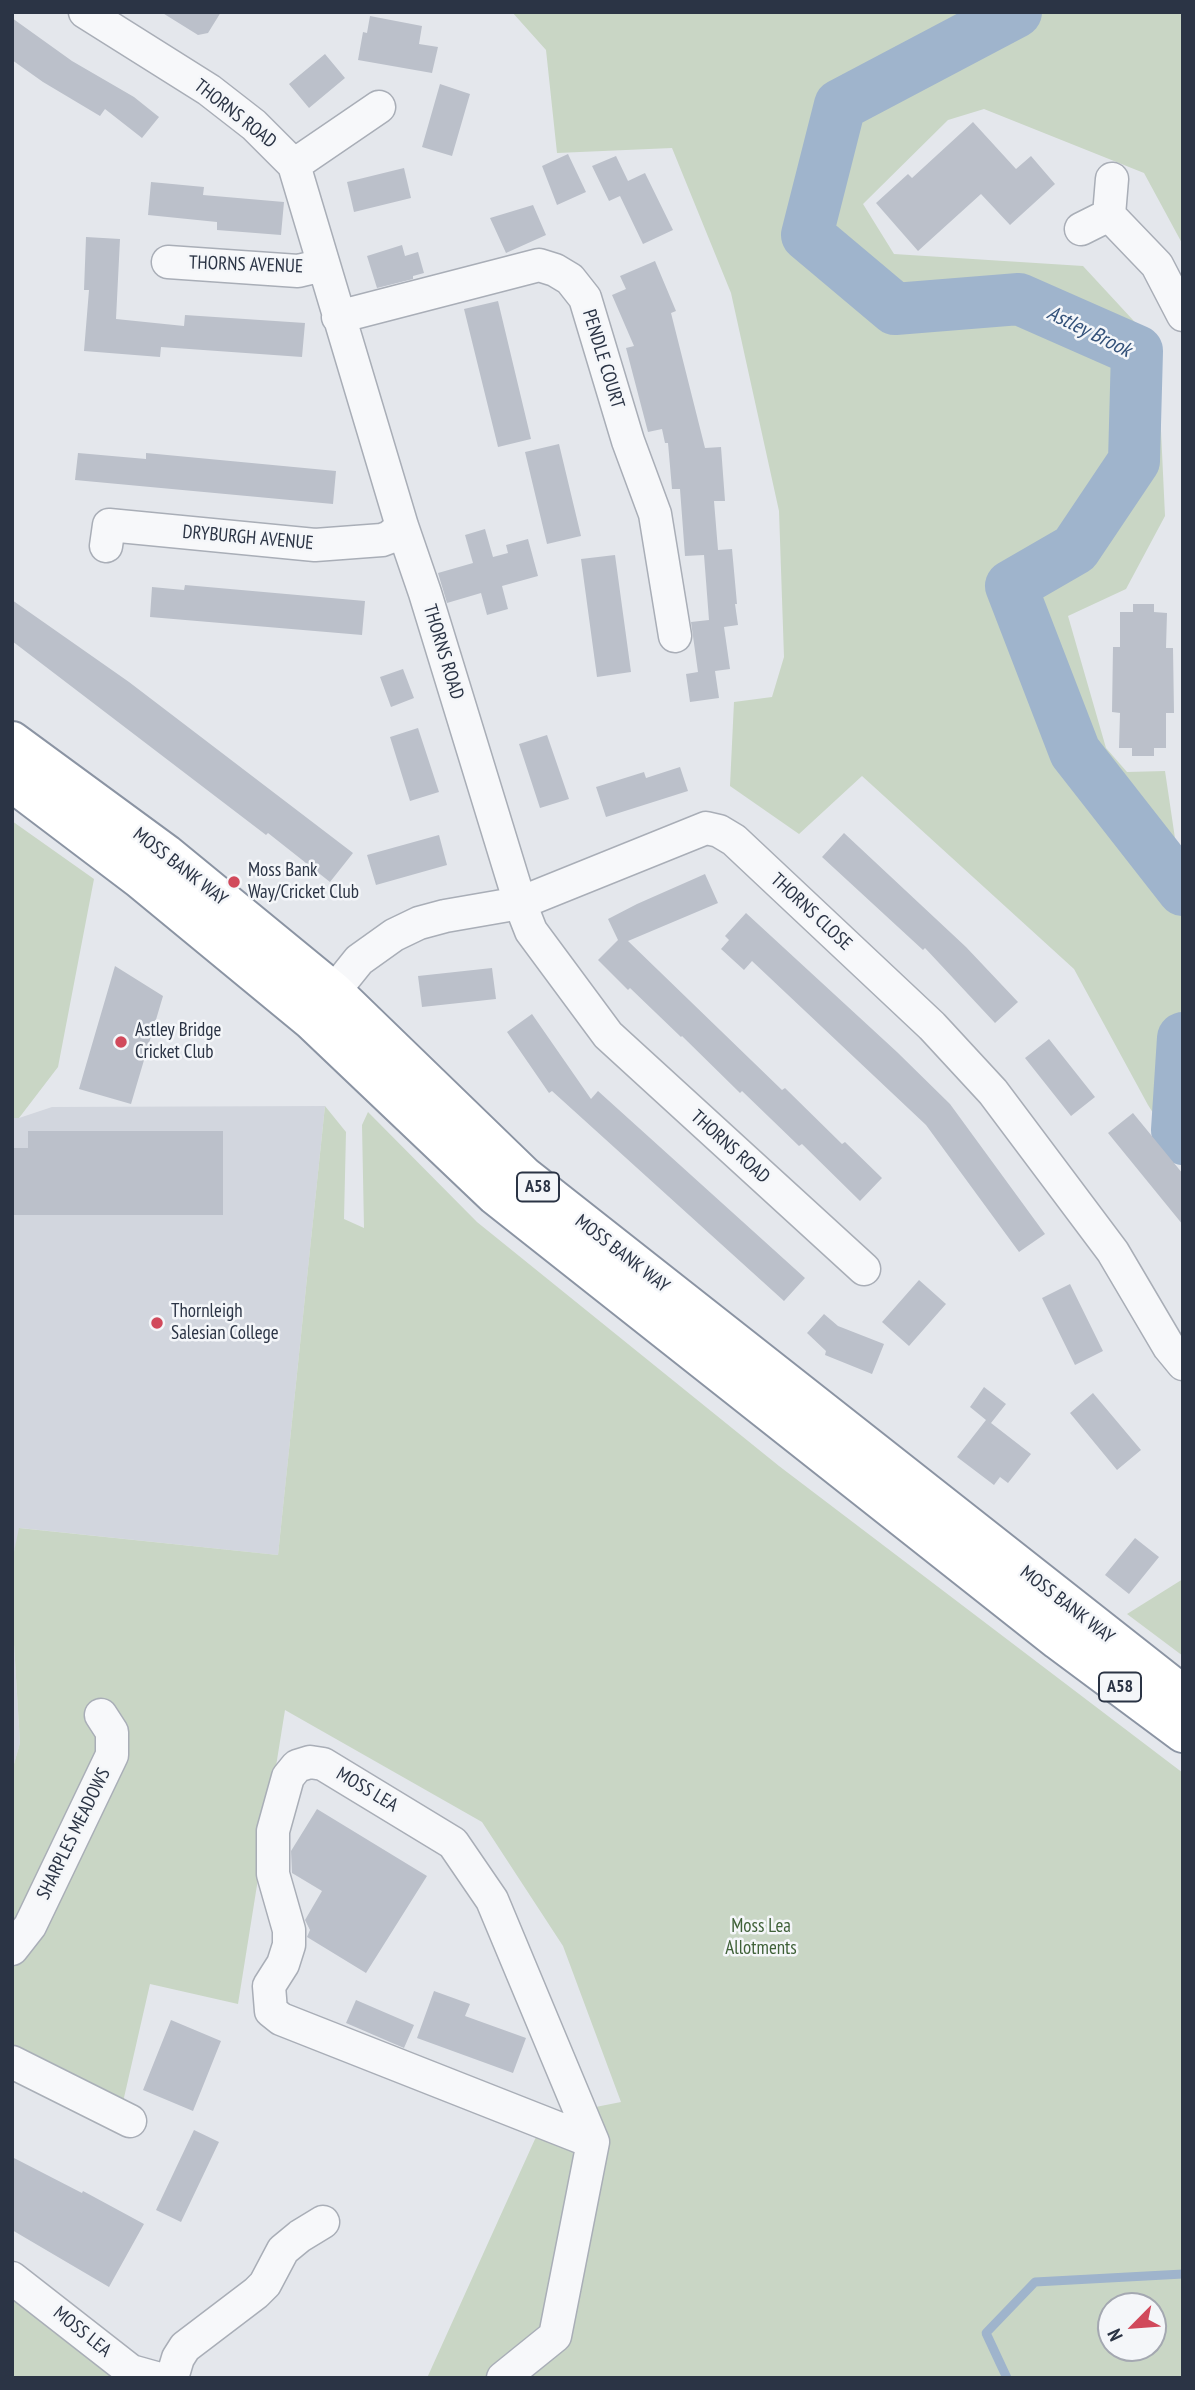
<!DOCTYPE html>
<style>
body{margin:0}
#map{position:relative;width:1195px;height:2390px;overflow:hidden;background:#e4e7ec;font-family:"PT Sans Narrow",sans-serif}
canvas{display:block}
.frame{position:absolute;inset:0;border:14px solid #2b3445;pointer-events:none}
.north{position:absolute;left:1097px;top:2292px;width:70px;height:70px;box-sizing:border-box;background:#f4f6f9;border:2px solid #a4a8b1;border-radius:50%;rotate:245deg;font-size:19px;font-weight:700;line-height:28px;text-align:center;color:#2b3445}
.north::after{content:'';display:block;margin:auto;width:24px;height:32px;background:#d1495b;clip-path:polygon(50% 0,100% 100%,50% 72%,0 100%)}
</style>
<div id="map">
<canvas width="1195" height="2390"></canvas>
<div class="frame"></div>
<div class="north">N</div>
</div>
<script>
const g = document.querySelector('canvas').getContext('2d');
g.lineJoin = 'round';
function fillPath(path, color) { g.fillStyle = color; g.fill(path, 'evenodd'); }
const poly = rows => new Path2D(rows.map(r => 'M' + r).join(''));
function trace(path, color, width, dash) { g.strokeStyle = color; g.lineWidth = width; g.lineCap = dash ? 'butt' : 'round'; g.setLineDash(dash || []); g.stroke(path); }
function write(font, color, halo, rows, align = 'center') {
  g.font = font + ' "PT Sans Narrow",sans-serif'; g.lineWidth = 5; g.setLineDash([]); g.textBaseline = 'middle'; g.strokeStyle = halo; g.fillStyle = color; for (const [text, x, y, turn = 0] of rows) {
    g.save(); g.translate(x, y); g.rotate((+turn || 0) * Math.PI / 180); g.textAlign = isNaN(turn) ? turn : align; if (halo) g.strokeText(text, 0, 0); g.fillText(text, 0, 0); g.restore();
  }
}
const built = poly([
 [325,1106,278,1555,20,1528,12,1561,12,1118,19,1118,52,1107],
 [12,1611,20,1743,12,1771]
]);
const green = poly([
 [512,12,1183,12,1183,245,1144,173,984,109,948,120,863,204,894,254,1083,266,1157,346,1165,516,1126,589,1068,616,1106,748,1127,772,1165,771,1183,892,1183,1160,1148,1105,1074,969,862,776,799,834,730,786,734,702,772,697,784,657,779,511,731,293,672,148,557,153,546,50],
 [12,821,94,879,58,1067,19,1118,12,1118],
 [325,1106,346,1132,344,1219,364,1228,362,1125,368,1112,477,1222,779,1466,1183,1773,1183,2378,427,2378,545,2117,621,2102,563,1946,482,1822,285,1710,238,2004,150,1984,123,2102,12,2052,12,1771,20,1743,12,1611,12,1561,19,1528,278,1555],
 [1111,2306,1153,2306,1153,2348,1111,2348],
 [1183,1579,1183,1656,1127,1614],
 [12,2280,156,2378,12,2378]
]);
const stream = poly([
 [1007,2378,986,2333,1035,2282,1183,2274]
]);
const river = poly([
 [1016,12,840,105,807,235,895,309,1019,299,1137,351,1134,461,1075,549,1011,586,1075,752,1183,890],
 [1183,1038,1177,1130,1183,1139]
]);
const building = poly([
 [161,12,221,12,208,33,198,35],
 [370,16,422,26,419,44,438,47,432,73,358,60,363,32,367,33],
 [12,18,72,61,134,97,159,117,142,138,105,109,100,116,43,82,12,60],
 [325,54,345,78,309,108,289,84],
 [440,84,470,94,452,156,422,147],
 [973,122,1016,169,1031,156,1055,184,1010,225,981,194,918,251,876,203,908,174,912,178],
 [568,154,586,192,557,205,542,166],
 [616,156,628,181,645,173,673,230,643,244,620,196,609,201,592,166],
 [404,168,411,198,354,212,347,182],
 [151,182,204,187,203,195,284,202,281,235,217,230,217,222,148,215],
 [533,205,546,235,506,253,490,218],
 [86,237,120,239,116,319,184,326,185,315,305,323,302,357,161,347,160,357,84,351,89,290,84,290],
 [402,245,405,256,418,252,424,273,413,276,413,279,377,288,367,256],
 [655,261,676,311,671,313,705,448,721,447,725,501,714,501,718,550,732,549,737,604,735,604,738,625,724,627,730,669,715,671,719,698,690,702,686,674,698,672,691,622,709,620,704,555,685,556,680,489,672,489,668,443,665,443,662,429,648,432,626,348,634,346,612,295,626,289,620,276],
 [498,301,531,439,498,447,464,309],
 [559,444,581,536,547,544,525,452],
 [78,453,146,459,146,453,336,471,333,504,75,480],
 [485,529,493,557,508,553,506,545,528,539,538,576,502,586,508,609,487,615,481,593,447,603,438,573,473,563,465,535],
 [615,555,631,672,597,677,581,559],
 [185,585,365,601,362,635,150,617,152,587,184,590],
 [12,600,129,682,353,853,330,882,268,833,266,835,12,641],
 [1133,604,1154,604,1154,612,1167,613,1166,648,1173,648,1174,713,1166,713,1166,748,1154,748,1154,756,1132,756,1132,748,1119,748,1120,713,1112,712,1113,647,1120,647,1120,612,1133,612],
 [403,669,414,698,391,707,380,677],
 [418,728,439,792,410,801,390,737],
 [547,735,569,799,540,808,519,744],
 [680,767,688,791,606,817,596,787,644,772,646,778],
 [844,833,966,947,1018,1002,995,1023,925,948,923,950,822,857],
 [439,835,447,865,376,885,367,855],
 [705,874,718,903,628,941,782,1090,785,1088,842,1144,845,1142,882,1178,860,1201,802,1144,799,1146,742,1091,740,1093,682,1036,681,1037,630,988,628,990,598,960,618,940,608,919,637,904],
 [746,913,897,1052,950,1104,1045,1234,1019,1252,926,1125,752,961,744,970,721,949,729,940,725,936],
 [115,966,163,996,131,1104,79,1089],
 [492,968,496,999,422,1007,418,976],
 [532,1014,591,1099,598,1091,805,1278,784,1301,552,1091,549,1093,507,1032],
 [1049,1039,1095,1097,1071,1116,1025,1058],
 [1133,1113,1183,1174,1183,1225,1108,1133],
 [28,1131,223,1131,223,1215,12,1215,12,1148,28,1148],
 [919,1280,946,1304,909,1346,882,1322],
 [1070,1284,1103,1351,1075,1365,1042,1298],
 [824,1314,838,1326,884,1344,872,1374,825,1355,826,1351,807,1333],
 [984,1387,1006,1404,991,1423,1031,1454,1008,1483,1000,1477,994,1485,957,1457,986,1420,970,1407],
 [1093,1393,1141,1450,1117,1470,1070,1413],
 [1135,1538,1159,1557,1129,1594,1105,1575],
 [317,1809,427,1876,366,1973,307,1937,310,1930,305,1920,322,1891,292,1873,291,1851],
 [434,1991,470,2004,465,2016,526,2038,513,2073,417,2038],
 [356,2000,414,2025,404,2048,346,2023],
 [171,2020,221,2041,193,2111,143,2090],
 [194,2130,219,2142,181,2222,156,2210],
 [12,2157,82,2193,83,2191,144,2224,109,2287,12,2230]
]);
const minor = poly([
 [85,12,209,90,254,125,294,165,402,526,425,593,520,903,531,931,608,1035,864,1269],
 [294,165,379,107],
 [1109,215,1157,265,1183,315],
 [1081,229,1109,215,1112,179],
 [168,262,298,271,323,265],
 [338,317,539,265,555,270,570,279,585,298,628,441,655,514,675,636],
 [106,546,109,525,315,545,382,540,390,537,402,526],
 [318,1011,359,960,394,935,419,923,445,916,520,903,706,828,719,831,734,840,932,1026,993,1092,1113,1252,1169,1347,1183,1364],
 [12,1949,30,1926,112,1755,112,1732,101,1715],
 [12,2062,130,2121],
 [12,2278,131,2371,156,2378],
 [172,2378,178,2358,185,2347,256,2293,265,2284,283,2250,300,2236,323,2222],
 [503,2378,555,2336,593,2142,492,1900,453,1843,323,1764,310,1762,297,1766,288,1777,273,1831,273,1874,289,1930,289,1945,283,1964,269,1986,271,2011,281,2019,593,2142]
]);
const trunk = poly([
 [12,741,166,854,333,991,524,1176,1183,1695],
 [12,782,140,879,311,1020,495,1195,1058,1640,1183,1733]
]);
const markers = [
 [234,882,7,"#d1495b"],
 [121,1042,7,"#d1495b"],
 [157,1323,7,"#d1495b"]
];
const shields = [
 [538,1187,42],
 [1120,1687,42]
];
const shieldNames = [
 ["A58",538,1187],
 ["A58",1120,1687]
];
const streetNames = [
 ["THORNS ROAD",235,114,38],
 ["THORNS AVENUE",246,265,2],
 ["PENDLE COURT",603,359,73],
 ["DRYBURGH AVENUE",248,538,5],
 ["THORNS ROAD",443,652,73],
 ["MOSS BANK WAY",180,867,38],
 ["THORNS CLOSE",811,912,43],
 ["THORNS ROAD",730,1147,42],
 ["MOSS BANK WAY",622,1254,38],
 ["MOSS BANK WAY",1067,1605,38],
 ["MOSS LEA",367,1790,31],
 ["SHARPLES MEADOWS",74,1834,-64],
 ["MOSS LEA",82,2332,39]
];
const poiNames = [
 ["Moss Bank",248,871],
 ["Way/Cricket Club",248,893],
 ["Astley Bridge",135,1031],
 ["Cricket Club",135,1053],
 ["Thornleigh",171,1312],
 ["Salesian College",171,1334]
];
const parkNames = [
 ["Moss Lea",761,1927],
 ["Allotments",761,1949]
];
const waterNames = [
 ["Astley Brook",1089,332,26]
];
fillPath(built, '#d2d6de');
fillPath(green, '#c9d6c5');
trace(stream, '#9fb4cc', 9);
trace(river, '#9fb4cc', 52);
fillPath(building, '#bbc0ca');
trace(minor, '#a9aeb7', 35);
trace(trunk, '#8b94a3', 42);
trace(minor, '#f7f8fa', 32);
trace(trunk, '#fff', 38);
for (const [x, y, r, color] of markers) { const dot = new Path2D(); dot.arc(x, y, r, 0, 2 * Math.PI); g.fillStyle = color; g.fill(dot); trace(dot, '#f4f6f9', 2.5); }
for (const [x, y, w] of shields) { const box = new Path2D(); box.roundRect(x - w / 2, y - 14.5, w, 29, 5); g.fillStyle = '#f4f6f9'; g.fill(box); trace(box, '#2b3445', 2); }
write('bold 18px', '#2b3445', null, shieldNames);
write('19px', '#2b3445', '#f4f6f9', streetNames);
write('19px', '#2b3445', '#f4f6f9', poiNames, 'left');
write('19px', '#3f6138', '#f4f6f9', parkNames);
write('italic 21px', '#34527a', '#f4f6f9', waterNames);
</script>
